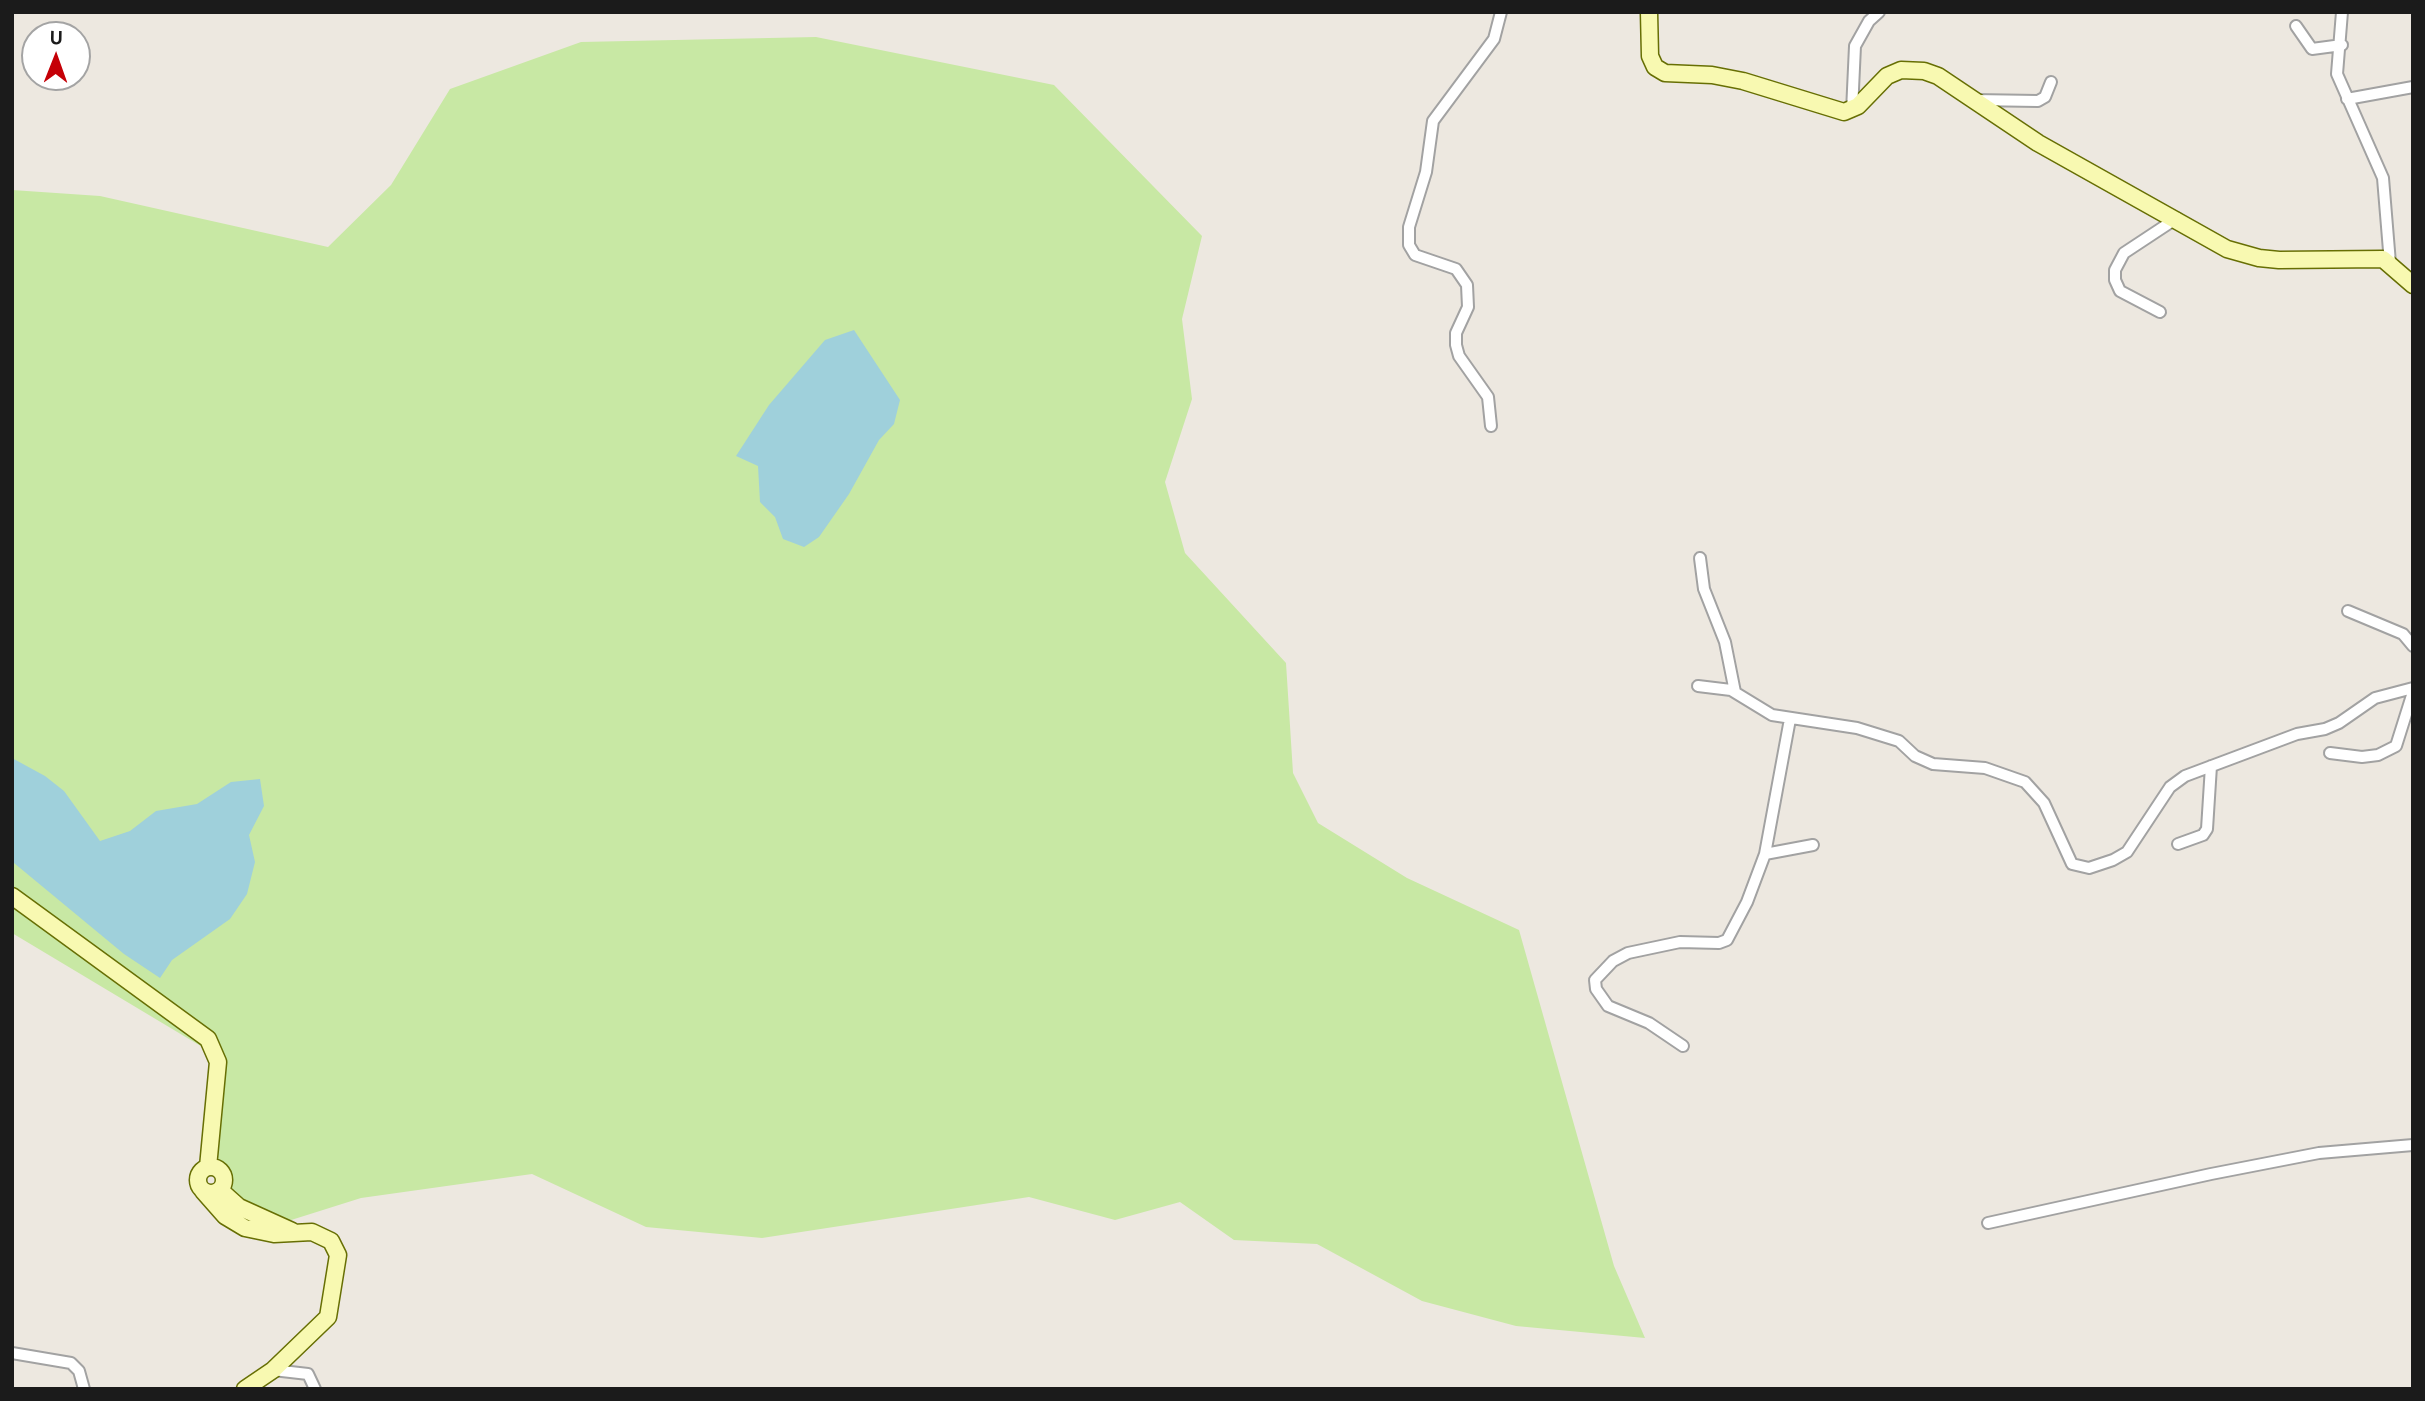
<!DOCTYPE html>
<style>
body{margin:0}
#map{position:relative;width:2425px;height:1401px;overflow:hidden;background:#ede8e0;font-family:Ubuntu,sans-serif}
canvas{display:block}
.frame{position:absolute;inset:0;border:14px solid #1b1b1b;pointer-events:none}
.north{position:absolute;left:21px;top:21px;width:70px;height:70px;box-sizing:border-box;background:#fff;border:2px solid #a4a4a4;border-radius:50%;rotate:1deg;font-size:19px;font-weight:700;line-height:28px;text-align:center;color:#1b1b1b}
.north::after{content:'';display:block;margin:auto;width:24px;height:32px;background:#c50007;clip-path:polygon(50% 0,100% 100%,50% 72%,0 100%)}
</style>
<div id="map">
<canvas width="2425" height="1401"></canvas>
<div class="frame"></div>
<div class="north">U</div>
</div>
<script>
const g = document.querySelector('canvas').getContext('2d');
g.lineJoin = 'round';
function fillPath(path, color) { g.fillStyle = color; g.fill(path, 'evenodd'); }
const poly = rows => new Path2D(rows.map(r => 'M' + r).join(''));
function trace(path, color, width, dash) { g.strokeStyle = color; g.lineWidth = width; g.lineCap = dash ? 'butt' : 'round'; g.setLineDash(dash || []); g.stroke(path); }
const grass = poly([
 [816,37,1054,85,1202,236,1182,319,1192,399,1165,482,1185,553,1286,663,1293,773,1318,823,1407,878,1519,930,1614,1266,1645,1338,1516,1326,1422,1301,1317,1244,1234,1240,1180,1202,1115,1220,1029,1197,762,1238,646,1227,532,1174,361,1198,269,1227,235,1215,214,1161,219,1057,12,933,12,190,100,196,328,247,391,185,450,89,581,42]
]);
const water = poly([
 [854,330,900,400,894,424,879,440,849,494,819,537,804,547,783,539,775,517,760,502,758,466,736,456,769,405,825,340],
 [12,758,45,776,64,791,100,841,130,831,156,811,197,804,231,782,260,779,264,806,249,835,255,862,247,894,230,919,172,960,160,978,124,954,14,863]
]);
const street = poly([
 [2342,12,2337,74,2383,178,2390,263],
 [2296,26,2312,49,2342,45],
 [2347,99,2413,87],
 [1974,100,2038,101,2045,97,2051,82],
 [1852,111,1855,46,1869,21,1879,12],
 [2160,312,2120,291,2115,280,2115,270,2124,253,2177,218],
 [1491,426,1488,397,1459,356,1456,345,1456,333,1468,307,1467,285,1456,269,1415,255,1409,245,1409,227,1426,172,1433,121,1494,39,1501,12],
 [1700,558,1704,589,1725,642,1735,692],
 [2348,611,2403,634,2413,646],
 [1698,686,1731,690,1772,715,1857,728,1899,741,1915,756,1933,764,1985,768,2025,782,2044,803,2072,864,2089,868,2113,860,2127,852,2170,787,2185,776,2297,734,2325,729,2339,723,2375,698,2413,688],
 [1790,719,1765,854,1813,845],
 [2330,753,2362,757,2378,755,2396,746,2413,692],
 [2178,844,2203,835,2207,829,2211,766],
 [1683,1046,1649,1023,1608,1006,1596,989,1595,980,1613,961,1628,953,1680,942,1719,943,1727,940,1747,902,1765,854],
 [1988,1223,2211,1174,2319,1153,2413,1145],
 [12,1353,71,1363,79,1371,84,1389],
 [273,1370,308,1374,315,1389]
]);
const secondary = poly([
 [1649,12,1650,56,1655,67,1665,73,1712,75,1743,81,1844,112,1858,106,1887,76,1901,70,1924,71,1938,76,2038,143,2227,249,2259,258,2279,260,2383,259,2413,285],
 [12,896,208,1039,218,1062,208,1167],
 '198 1180a13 13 0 1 1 26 0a13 13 0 1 1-26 0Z',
 [220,1190,239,1207,292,1231],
 [203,1191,225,1216,245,1228,274,1234,312,1232,331,1241,338,1255,328,1317,273,1370,245,1389]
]);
fillPath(grass, '#c8e8a4');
fillPath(water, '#9fd0db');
trace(street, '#a2a2a2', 14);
trace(secondary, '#676f04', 19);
trace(street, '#fff', 10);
trace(secondary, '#f8f9b1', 16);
</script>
